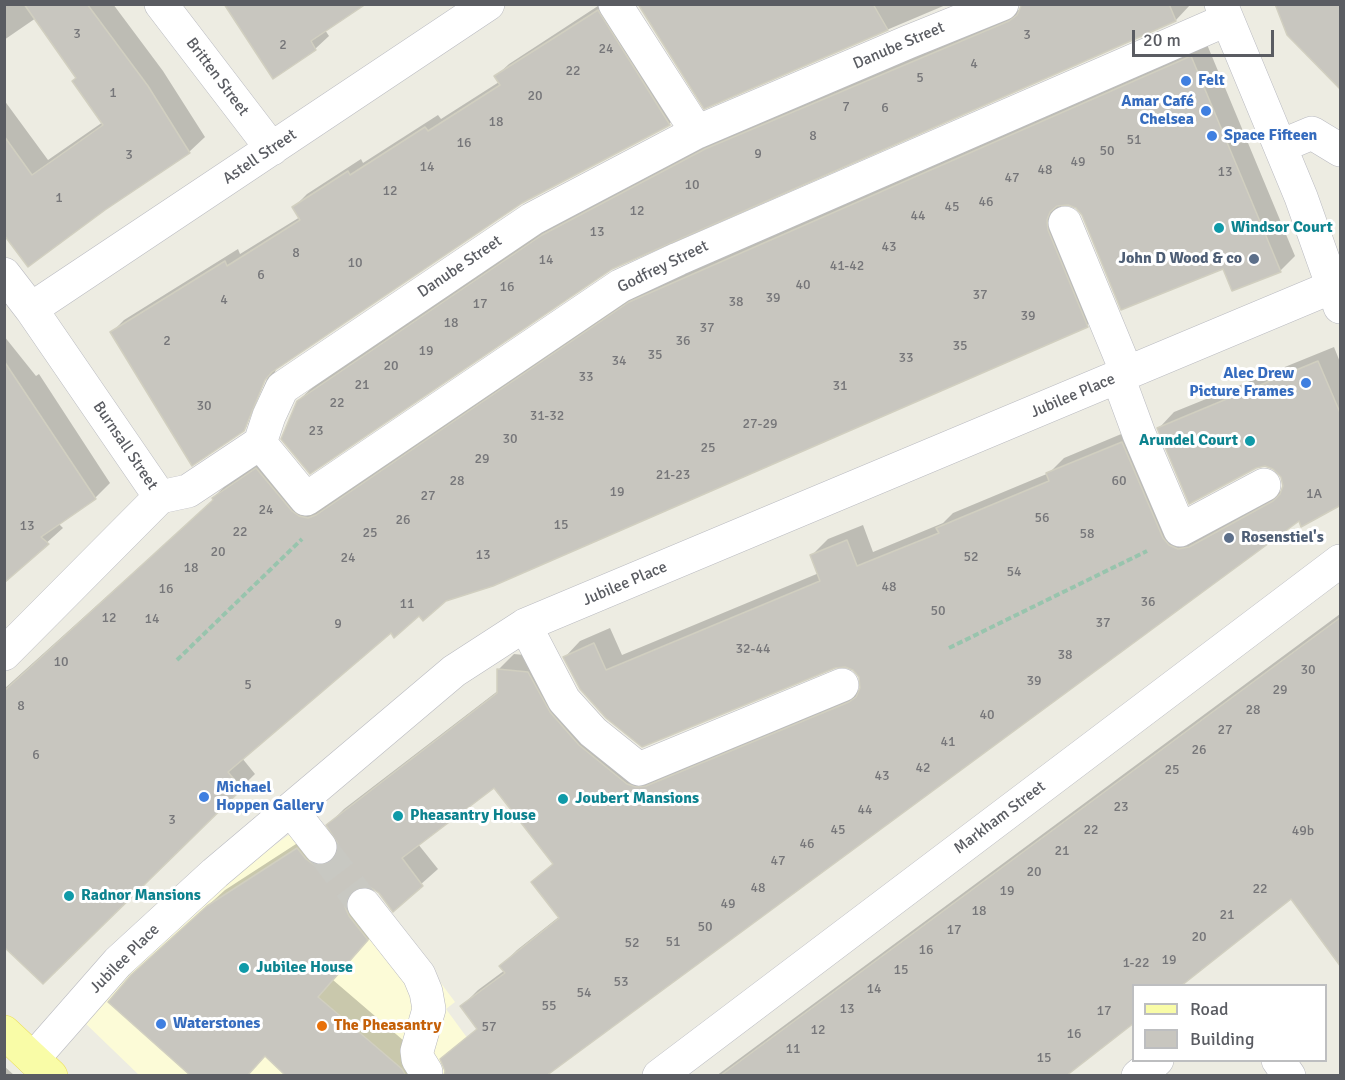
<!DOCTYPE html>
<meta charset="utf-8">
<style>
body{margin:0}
#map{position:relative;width:1345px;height:1080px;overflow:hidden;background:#edece2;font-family:Signika,sans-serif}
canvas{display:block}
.frame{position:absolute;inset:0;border:6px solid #5a5c62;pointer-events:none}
.legend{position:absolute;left:1132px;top:984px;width:195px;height:78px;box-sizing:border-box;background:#fff;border:2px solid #bdbec0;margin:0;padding:8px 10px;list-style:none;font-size:18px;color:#5a5c62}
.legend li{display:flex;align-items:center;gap:12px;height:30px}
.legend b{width:30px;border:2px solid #bdbec0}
.scale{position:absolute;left:1132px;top:30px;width:142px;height:27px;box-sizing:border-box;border:3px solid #5a5c62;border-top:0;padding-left:8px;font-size:18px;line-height:21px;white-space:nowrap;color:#5a5c62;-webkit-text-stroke:4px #fff;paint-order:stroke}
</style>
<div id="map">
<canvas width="1345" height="1080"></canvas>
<div class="frame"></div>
<ul class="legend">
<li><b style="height:8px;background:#f9fca7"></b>Road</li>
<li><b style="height:16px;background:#c8c6bf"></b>Building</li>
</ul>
<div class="scale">20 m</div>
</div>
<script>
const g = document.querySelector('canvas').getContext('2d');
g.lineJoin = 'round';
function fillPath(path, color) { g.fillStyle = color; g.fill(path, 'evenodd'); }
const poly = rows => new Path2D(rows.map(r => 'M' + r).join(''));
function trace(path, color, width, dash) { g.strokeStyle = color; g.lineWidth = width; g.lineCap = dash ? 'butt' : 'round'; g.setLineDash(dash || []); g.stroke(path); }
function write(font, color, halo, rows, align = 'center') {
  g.font = font + ' Signika,sans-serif'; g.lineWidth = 6; g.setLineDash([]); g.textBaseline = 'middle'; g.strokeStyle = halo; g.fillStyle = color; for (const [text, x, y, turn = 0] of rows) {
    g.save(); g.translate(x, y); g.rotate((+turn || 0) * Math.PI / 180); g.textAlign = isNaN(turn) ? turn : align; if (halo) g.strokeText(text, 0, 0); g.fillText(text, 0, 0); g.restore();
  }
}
const commercial = poly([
 [316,815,455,1002,446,1009,468,1039,440,1060,451,1075,140,1076,83,1021,188,908]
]);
const shadow = poly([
 [4,4,113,4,163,71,205,137,189,152,4,233,4,100,48,160,103,122,78,78,36,18,4,40],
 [226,4,325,30,329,36,315,49,274,77],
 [601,4,682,111,669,124,521,202,277,367,257,416,248,425,269,374,266,373,245,426,247,426,243,430,111,333,124,320,238,249,240,254,300,217,294,207,307,194,361,159,363,163,438,115,441,119,499,82,496,76,509,64],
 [639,4,948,4,705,107],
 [1022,4,1191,4,1176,20,298,401,316,384,561,218,724,132,934,42,1021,9],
 [1206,42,1295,256,1280,271,1224,267,1083,215,1077,207,1068,203,1061,204,1062,214,1101,311,1087,325,445,599,419,614,391,631,242,758,255,774,43,982,4,945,4,689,214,500,213,498,228,483,272,454,307,497,646,288],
 [4,336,36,376,39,374,110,483,95,498,58,523,63,528,4,581],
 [1334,347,1340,362,1340,503,1300,519,542,1076,289,1076,149,959,225,890,313,833,330,849,339,850,340,843,328,825,344,809,499,690,498,670,514,654,544,657,565,696,663,771,861,689,861,678,854,669,844,665,835,666,642,746,565,657,580,641,610,628,622,655,819,573,812,555,828,539,863,525,873,552,943,523,953,513,1049,473,1064,458,1138,427,1179,522,1206,531,1283,490,1282,476,1274,468,1159,428,1174,412],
 [494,786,554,863,533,883,560,916,517,950,501,966,505,970,478,990,462,1006,478,1028,442,1060,446,1071,444,1075,433,1073,418,1053,333,980,383,923,361,892,361,885,372,886,380,892,393,909,438,869,418,844],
 [1340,614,1340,964,1291,897,1134,986,1064,1076,716,1076],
 [4,1066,15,1076,4,1076]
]);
const building = poly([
 [24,4,87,4,148,86,190,153,105,210,28,267,4,235,4,136,32,175,103,125,72,81,76,78,24,4],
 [224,4,366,4,311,41,316,50,273,79,224,4],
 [638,4,873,4,888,30,704,109,638,4],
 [1022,4,1169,4,1176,21,612,269,310,474,281,439,297,401,542,235,705,149,1009,21,1017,15,1022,4],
 [1275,4,1341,4,1341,90,1287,35,1275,4],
 [598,10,670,125,522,203,272,372,265,380,244,431,192,466,110,332,225,261,227,266,300,220,292,207,348,171,350,175,425,127,428,131,500,85,494,76,598,10],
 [1191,56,1281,272,1232,291,1223,269,1121,310,1082,215,1076,208,1068,205,1057,206,1050,212,1047,220,1048,230,1088,327,493,586,446,601,423,621,419,616,394,638,391,633,228,772,242,789,43,984,4,947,4,691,213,500,212,498,256,468,292,511,299,516,308,518,316,515,629,302,1191,56],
 [4,361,96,499,41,537,49,544,4,583,4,361],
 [1318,361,1341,415,1341,505,1301,527,1299,521,546,1076,444,1076,445,1071,440,1059,477,1029,460,1006,505,973,499,966,559,918,531,882,553,864,494,788,402,858,423,886,393,912,379,893,370,887,362,886,353,890,346,899,345,907,349,916,368,940,318,997,402,1069,406,1076,286,1076,265,1056,247,1076,191,1076,108,1002,131,975,207,906,297,848,306,859,314,865,323,865,332,861,338,853,338,844,326,825,497,693,497,669,528,672,550,712,579,745,627,784,636,787,646,786,849,702,856,697,860,688,859,677,853,670,845,667,835,668,642,747,606,718,580,689,563,657,594,643,606,670,820,581,810,555,847,540,857,566,939,533,936,528,1049,481,1046,473,1122,442,1163,538,1169,545,1178,549,1189,547,1273,501,1280,494,1283,486,1281,477,1273,469,1265,466,1256,468,1189,504,1157,428,1318,361],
 [1341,617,1341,967,1291,899,1181,986,1134,986,1134,1023,1066,1076,720,1076,1341,617]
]);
const minorTunnel = poly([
 [320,847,364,905]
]);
const path = poly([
 [949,648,1147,551],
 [177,660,302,539]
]);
const minor = poly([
 [161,4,272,149],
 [615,4,697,132,908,42,1002,4],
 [1221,4,1301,197,1340,307],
 [1281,146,1312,133,1340,150],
 [1065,223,1127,373],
 [4,274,31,309,160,497],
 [31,309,488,4],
 [1118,377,1139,434,1180,530,1264,485],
 [260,443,269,416,282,388,532,219,697,132],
 [160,497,188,491,260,443,306,499,620,286,678,259,1226,20],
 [525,625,564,700,593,732,639,769,842,685],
 [4,654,160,497],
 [291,810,320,847],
 [364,905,419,975,426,992,429,1009,417,1051,418,1059,426,1072],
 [33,1059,118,962,215,873,454,671,525,625,1332,287],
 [1278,1060,1289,1076],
 [659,1076,1340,561],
 [1138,1076,1157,1060]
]);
const major = poly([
 [4,1032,51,1076]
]);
const markers = [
 [1186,81,6,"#3f7fe0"],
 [1206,111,6,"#3f7fe0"],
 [1212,136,6,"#3f7fe0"],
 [1219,228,6,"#0f9aa8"],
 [1254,259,6,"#5c6f8a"],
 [1306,383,6,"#3f7fe0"],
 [1250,441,6,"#0f9aa8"],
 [1229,538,6,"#5c6f8a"],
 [204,797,6,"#3f7fe0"],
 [563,799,6,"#0f9aa8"],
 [398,816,6,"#0f9aa8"],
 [69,896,6,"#0f9aa8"],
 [244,968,6,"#0f9aa8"],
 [161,1024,6,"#3f7fe0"],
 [322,1026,6,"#e8710a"]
];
const numberNames = [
 ["3",77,34],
 ["3",1027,35],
 ["2",283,45],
 ["24",606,49],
 ["4",974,64],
 ["22",573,71],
 ["5",920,78],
 ["1",113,93],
 ["20",535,96],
 ["7",846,107],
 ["6",885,108],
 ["18",496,122],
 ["8",813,136],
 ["51",1134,140],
 ["16",464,143],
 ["50",1107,151],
 ["9",758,154],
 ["3",129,155],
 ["49",1078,162],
 ["14",427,167],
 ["48",1045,170],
 ["13",1225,172],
 ["47",1012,178],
 ["10",692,185],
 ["12",390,191],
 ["1",59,198],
 ["46",986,202],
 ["45",952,207],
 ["12",637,211],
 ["44",918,216],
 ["13",597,232],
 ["43",889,247],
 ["8",296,253],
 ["14",546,260],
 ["10",355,263],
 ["41-42",847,266],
 ["6",261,275],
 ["40",803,285],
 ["16",507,287],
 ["37",980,295],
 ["39",773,298],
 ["4",224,300],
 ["38",736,302],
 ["17",480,304],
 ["39",1028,316],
 ["18",451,323],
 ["37",707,328],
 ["2",167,341],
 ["36",683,341],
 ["35",960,346],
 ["19",426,351],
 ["35",655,355],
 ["33",906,358],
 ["34",619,361],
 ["20",391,366],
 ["33",586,377],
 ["21",362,385],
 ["31",840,386],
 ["22",337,403],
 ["30",204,406],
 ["31-32",547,416],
 ["27-29",760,424],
 ["23",316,431],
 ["30",510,439],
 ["25",708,448],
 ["29",482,459],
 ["21-23",673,475],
 ["28",457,481],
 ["60",1119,481],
 ["19",617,492],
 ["1A",1314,494],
 ["27",428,496],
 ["24",266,510],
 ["56",1042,518],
 ["26",403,520],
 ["15",561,525],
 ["13",27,526],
 ["22",240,532],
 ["25",370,533],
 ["58",1087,534],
 ["20",218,552],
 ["13",483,555],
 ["52",971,557],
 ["24",348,558],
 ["18",191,568],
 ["54",1014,572],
 ["48",889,587],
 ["16",166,589],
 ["36",1148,602],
 ["11",407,604],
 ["50",938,611],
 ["12",109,618],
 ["14",152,619],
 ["37",1103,623],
 ["9",338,624],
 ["32-44",753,649],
 ["38",1065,655],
 ["10",61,662],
 ["30",1308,670],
 ["39",1034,681],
 ["5",248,685],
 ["29",1280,690],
 ["8",21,706],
 ["28",1253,710],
 ["40",987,715],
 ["27",1225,730],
 ["41",948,742],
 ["26",1199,750],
 ["6",36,755],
 ["42",923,768],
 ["25",1172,770],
 ["43",882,776],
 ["23",1121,807],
 ["44",865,810],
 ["3",172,820],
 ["45",838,830],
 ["22",1091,830],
 ["49b",1303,831],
 ["46",807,844],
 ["21",1062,851],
 ["47",778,861],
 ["20",1034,872],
 ["48",758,888],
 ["22",1260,889],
 ["19",1007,891],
 ["49",728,904],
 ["18",979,911],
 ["21",1227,915],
 ["50",705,927],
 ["17",954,930],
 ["20",1199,937],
 ["51",673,942],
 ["52",632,943],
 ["16",926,950],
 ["19",1169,960],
 ["1-22",1136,963],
 ["15",901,970],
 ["53",621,982],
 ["14",874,989],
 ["54",584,993],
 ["55",549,1006],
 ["13",847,1009],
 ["17",1104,1011],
 ["57",489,1027],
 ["12",818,1030],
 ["16",1074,1034],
 ["11",793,1049],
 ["15",1044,1058]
];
const streetNames = [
 ["Danube Street",899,46,-23],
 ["Britten Street",217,77,53],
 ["Astell Street",260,157,-34],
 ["Danube Street",460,267,-34],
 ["Godfrey Street",663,267,-26],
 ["Jubilee Place",1073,396,-23],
 ["Burnsall Street",125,446,56],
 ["Jubilee Place",625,584,-23],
 ["Markham Street",1000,818,-37],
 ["Jubilee Place",125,959,-45]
];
const shopNames = [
 ["Felt",1198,81],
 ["Amar Café",1194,102,"right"],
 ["Chelsea",1194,120,"right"],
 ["Space Fifteen",1224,136],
 ["Alec Drew",1294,374,"right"],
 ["Picture Frames",1294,392,"right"],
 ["Michael",216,788],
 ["Hoppen Gallery",216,806],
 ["Waterstones",173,1024]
];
const cultureNames = [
 ["Windsor Court",1231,228],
 ["Arundel Court",1238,441,"right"],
 ["Joubert Mansions",575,799],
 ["Pheasantry House",410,816],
 ["Radnor Mansions",81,896],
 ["Jubilee House",256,968]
];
const serviceNames = [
 ["John D Wood & co",1242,259],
 ["Rosenstiel's",1241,538,"left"]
];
const foodNames = [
 ["The Pheasantry",334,1026]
];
fillPath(commercial, '#fcfbd7');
fillPath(shadow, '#0003');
fillPath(building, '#c8c6bf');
trace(building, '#d1cfc0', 1.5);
trace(minorTunnel, '#c8c8c2', 33, [33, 16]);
trace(minor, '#b9bac0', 34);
trace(major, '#ece05b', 34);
trace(path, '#98c4ad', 4, [6, 3]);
trace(minor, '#fff', 33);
trace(major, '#f9fca7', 33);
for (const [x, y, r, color] of markers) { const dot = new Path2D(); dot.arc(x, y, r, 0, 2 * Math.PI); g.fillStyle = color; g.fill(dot); trace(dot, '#fff', 2); }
write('14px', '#767679', null, numberNames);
write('16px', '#5a5c62', '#fff', streetNames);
write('bold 16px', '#366cbe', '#fff', shopNames, 'left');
write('bold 16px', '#0d838f', '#fff', cultureNames, 'left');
write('bold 16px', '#4e5e75', '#fff', serviceNames, 'right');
write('bold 16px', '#c56008', '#fff', foodNames, 'left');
</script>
